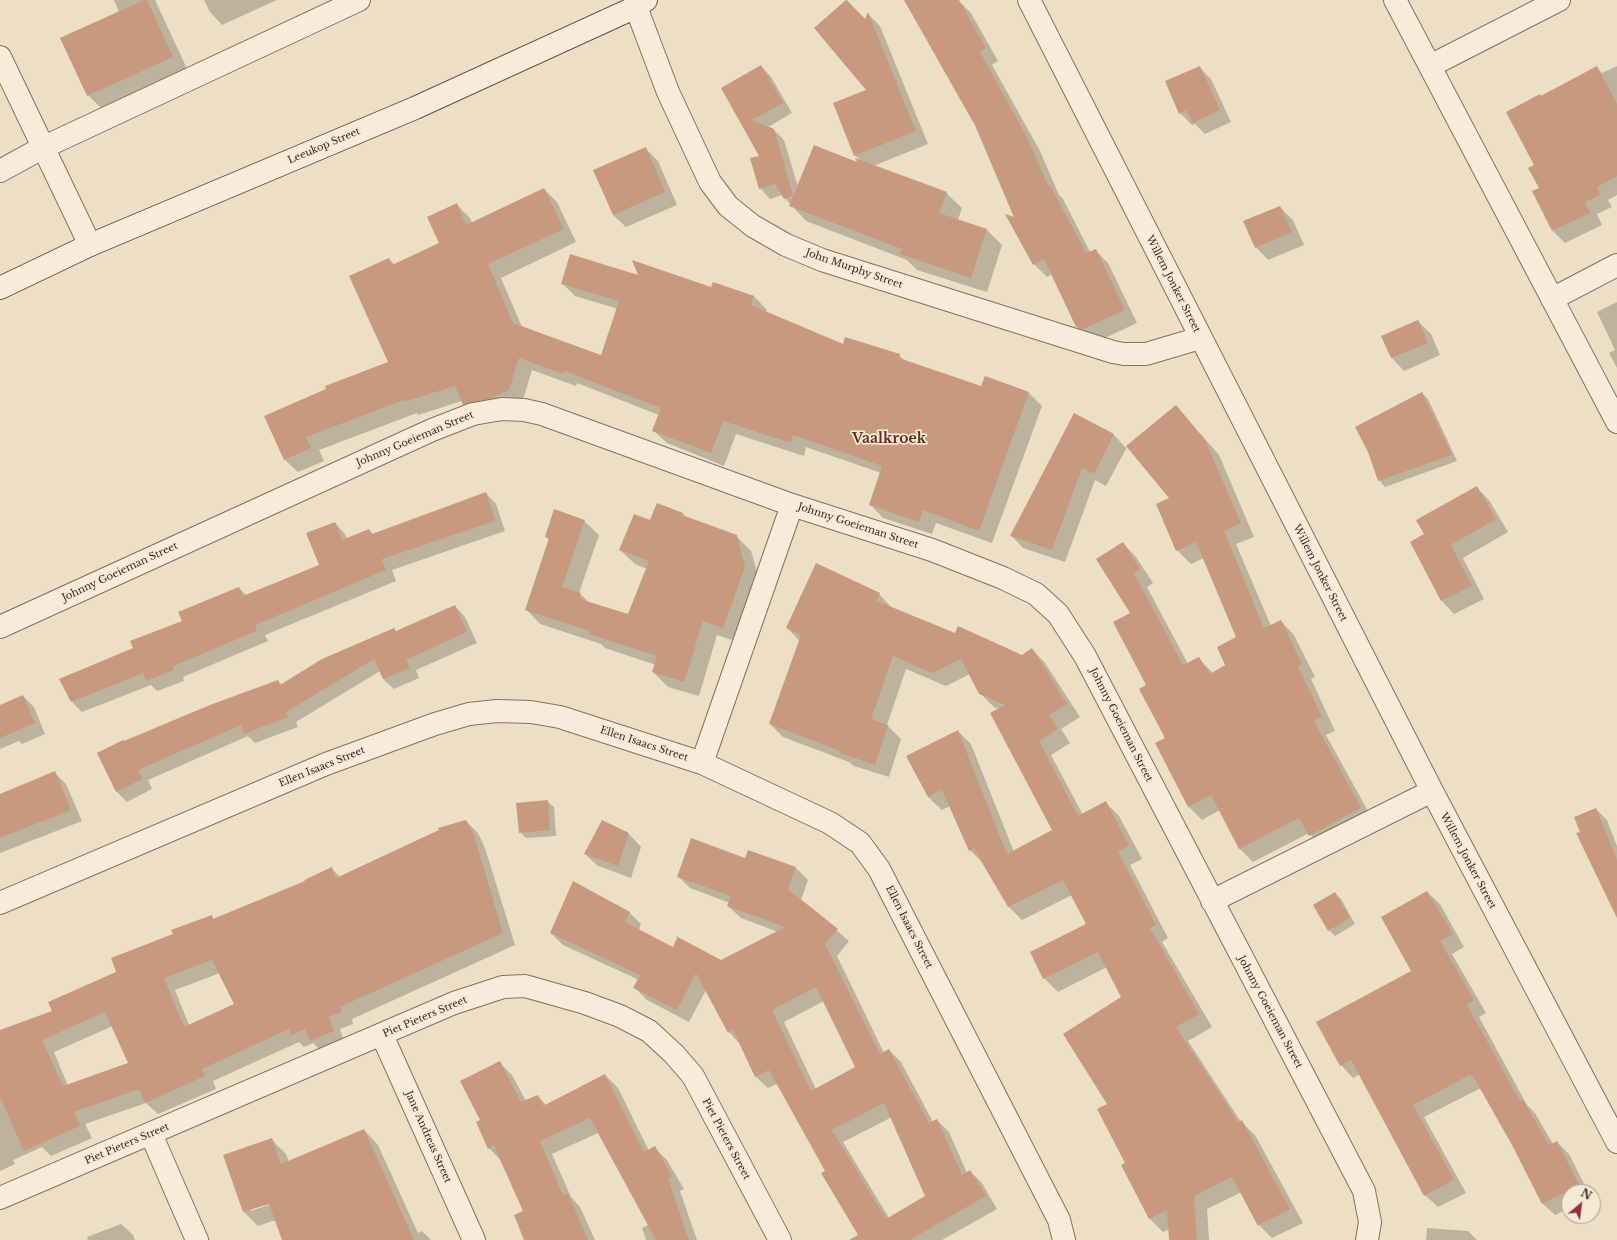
<!DOCTYPE html>
<style>
body{margin:0}
#map{position:relative;width:1617px;height:1240px;overflow:hidden;background:#ecdfc6;font-family:"Libre Baskerville",serif}
canvas{display:block}
.north{position:absolute;left:1561px;top:1184px;width:40px;height:40px;box-sizing:border-box;background:#f4e9d5;border:1px solid #a89d8d;border-radius:50%;rotate:29deg;font-size:11px;font-weight:700;line-height:16px;text-align:center;color:#372a20}
.north::after{content:'';display:block;margin:auto;width:14px;height:18px;background:#913036;clip-path:polygon(50% 0,100% 100%,50% 72%,0 100%)}
</style>
<div id="map">
<canvas width="1617" height="1240"></canvas>
<div class="north">N</div>
</div>
<script>
const g = document.querySelector('canvas').getContext('2d');
g.lineJoin = 'round';
function fillPath(path, color) { g.fillStyle = color; g.fill(path, 'evenodd'); }
const poly = rows => new Path2D(rows.map(r => 'M' + r).join(''));
function trace(path, color, width, dash) { g.strokeStyle = color; g.lineWidth = width; g.lineCap = dash ? 'butt' : 'round'; g.setLineDash(dash || []); g.stroke(path); }
function write(font, color, halo, rows, align = 'center') {
  g.font = font + ' "Libre Baskerville",serif'; g.lineWidth = 3.5; g.setLineDash([]); g.textBaseline = 'middle'; g.strokeStyle = halo; g.fillStyle = color; for (const [text, x, y, turn = 0] of rows) {
    g.save(); g.translate(x, y); g.rotate((+turn || 0) * Math.PI / 180); g.textAlign = isNaN(turn) ? turn : align; if (halo) g.strokeText(text, 0, 0); g.fillText(text, 0, 0); g.restore();
  }
}
const shadow = poly([
 [114,0,155,0,190,75,106,113,88,95,119,12],
 [204,0,277,0,222,25,210,12],
 [847,0,866,20,868,14,880,26,928,144,873,166,946,193,962,208,958,220,987,230,1002,245,987,292,917,270,907,260,806,221,782,195,770,199,760,188,760,156,722,88,761,66,771,77,792,113,768,127,773,129,784,140,798,187,859,164,861,161,855,155,868,90,815,28],
 [905,0,958,0,971,13,998,61,992,65,1040,151,1059,195,1063,199,1090,252,1095,250,1108,263,1137,323,1096,342,1090,340,1077,327,1052,274,1047,277,1034,264,973,121],
 [1617,66,1617,195,1608,200,1612,207,1597,214,1602,225,1565,243,1553,231,1533,192,1541,188,1536,165,1541,96,1596,67,1602,73],
 [1199,67,1211,79,1231,122,1205,134,1195,124,1192,125,1180,113],
 [645,148,658,161,677,205,626,227,613,215],
 [544,189,557,202,576,242,501,278,522,327,601,356,618,309,575,296,562,283,640,276,712,289,714,283,754,296,767,310,766,312,844,345,899,355,905,361,982,387,986,377,1029,393,1042,406,992,543,936,523,932,534,883,518,870,504,881,473,806,447,804,456,736,434,724,466,667,443,653,430,659,415,577,383,576,386,532,370,522,403,477,417,462,401,418,415,417,413,319,450,324,461,298,472,284,459,266,417,389,362,389,259,395,265,441,244,457,205,470,218,472,223],
 [1280,207,1293,220,1304,245,1268,260,1256,247],
 [1617,302,1617,368,1609,353,1615,350,1597,312],
 [1418,321,1431,334,1440,355,1404,371,1392,358],
 [1422,393,1428,399,1457,461,1385,487,1379,480],
 [1176,406,1219,455,1254,537,1236,544,1271,626,1281,621,1294,635,1315,677,1311,679,1335,731,1326,735,1374,822,1324,849,1309,833,1253,862,1240,849,1220,810,1202,820,1188,806,1147,685,1132,613,1123,543,1136,557,1153,583,1147,587,1188,664,1198,658,1213,673,1227,666,1237,637,1204,558,1191,564,1177,550,1171,499],
 [1075,414,1114,435,1126,448,1127,447,1106,486,1095,480,1065,562,1023,548,1011,535],
 [1476,487,1489,500,1508,532,1463,558,1484,599,1454,614,1442,601,1411,543,1425,535],
 [486,493,496,504,505,531,392,570,396,581,265,635,268,641,183,677,184,681,157,691,151,685,82,712,72,702,134,649,239,588,247,596,320,565,335,523,345,534,347,539,369,530,374,535],
 [657,504,683,514,686,518,736,536,751,551,760,582,738,642,717,635,699,696,668,687,653,672,656,665,605,648,601,644,540,624,526,609,549,540,546,537,584,521,599,535,579,593,590,603,628,615,647,569,635,564,620,550,650,521],
 [879,594,892,608,956,635,1022,656,1032,649,1045,663,1080,717,1061,729,1070,743,1051,755,1083,815,1105,802,1119,816,1142,859,1130,865,1168,938,1162,942,1212,1027,1188,1041,1241,1122,1255,1135,1303,1223,1272,1238,1259,1225,1242,1192,1207,1209,1209,1240,1170,1240,1170,1229,1163,1232,1150,1219,1122,1166,1126,1163,1109,1104,1122,998,1107,967,1058,992,1044,978,1031,953,1087,925,1072,895,1022,920,1009,907,983,863,970,850,950,806,942,810,928,797,958,731,971,744,1014,852,1054,830,999,709,994,707,980,693,970,674,946,686,906,669,887,725,901,739,889,777,854,766,849,762,783,737,770,724,800,641,787,628],
 [455,606,465,617,477,643,416,670,419,678,394,689,383,679,380,671,296,722,298,727,255,743,248,736,148,780,152,789,127,802,117,792,98,754,278,681,282,685],
 [23,696,34,707,45,734,22,744,19,741,0,749,0,706],
 [55,773,66,784,82,821,0,853,0,795],
 [547,801,554,807,556,836,526,838,520,832],
 [1596,809,1607,820,1617,846,1617,911,1581,832],
 [466,821,478,833,485,848,515,945,352,1019,353,1024,340,1029,345,1043,323,1053,313,1043,304,1047,299,1042,213,1081,216,1089,158,1114,146,1103,85,1124,92,1138,51,1156,42,1147,13,1160,15,1164,0,1171,0,1031,54,1011,118,973,174,934,211,916,215,920,306,882,331,868,340,877],
 [220,973,236,1005,189,1025,175,990],
 [113,1026,129,1064,68,1086,54,1052],
 [629,834,641,847,631,878,598,866,585,854],
 [746,859,796,868,808,880,801,900,849,941,837,956,884,1053,889,1050,901,1062,933,1122,937,1120,949,1132,967,1173,970,1171,982,1183,997,1209,942,1240,859,1240,859,1234,827,1171,777,1084,768,1088,755,1076,740,1044,729,1032,706,990,689,1022,647,1000,635,988,639,980,563,945,551,933,629,912,641,924,639,930,673,948,721,961,778,932,741,918,728,906,730,903,690,888,678,876],
 [824,1001,856,1068,816,1089,784,1022],
 [892,1117,927,1196,889,1218,843,1142],
 [1427,892,1440,904,1464,947,1452,954,1486,1013,1479,1017,1527,1105,1535,1113,1553,1144,1557,1142,1569,1154,1588,1192,1569,1192,1569,1208,1555,1215,1542,1203,1513,1144,1481,1088,1424,1117,1466,1193,1438,1207,1425,1195,1360,1074,1353,1078,1341,1065,1412,972],
 [1335,893,1341,899,1355,924,1335,936,1329,930],
 [499,1062,512,1075,526,1101,538,1096,546,1105,605,1075,618,1088,649,1151,655,1148,667,1160,684,1189,680,1191,697,1240,646,1240,642,1228,648,1225,598,1133,552,1154,571,1197,580,1207,595,1240,525,1240,525,1212,501,1161,489,1148,482,1120],
 [364,1130,378,1145,418,1233,422,1231,431,1240,283,1240,276,1220,258,1226,244,1212,272,1140,286,1154,289,1162],
 [273,1201,274,1203,251,1211,251,1209],
 [121,1224,133,1235,135,1240,88,1240,87,1237],
 [1427,1228,1468,1231,1477,1240,1426,1240]
]);
const building = poly([
 [144,0,147,0,173,57,87,96,60,38],
 [846,0,865,19,868,12,916,131,854,156,833,103,866,90,814,28],
 [904,0,959,0,986,48,980,52,1027,137,1048,186,1050,185,1086,253,1096,249,1125,310,1083,329,1076,327,1044,259,1033,265,1005,214,1014,217,973,120,973,122],
 [761,65,783,103,752,120,774,129,793,195,784,199,775,184,759,189,750,158,759,156,721,88],
 [1200,66,1220,110,1193,123,1186,110,1179,114,1165,81],
 [1597,66,1617,104,1617,176,1597,187,1600,195,1585,202,1590,213,1552,231,1532,191,1539,188,1528,168,1534,165,1506,112,1540,94,1541,96],
 [814,145,857,162,855,158,947,192,939,213,987,229,971,278,900,254,902,249,789,206],
 [646,147,665,192,613,215,593,170],
 [544,188,564,229,488,264,513,323,601,355,619,301,561,284,570,254,638,275,632,260,711,287,713,282,754,296,751,305,843,344,845,337,900,354,899,358,981,386,985,376,1029,392,979,531,923,510,919,522,869,505,882,466,793,435,791,443,723,421,711,453,652,431,661,408,564,371,563,374,519,358,509,390,489,399,463,405,455,386,404,402,404,400,306,437,311,448,284,460,264,416,326,389,325,386,388,362,349,276,389,258,392,265,439,243,427,217,457,203,466,225],
 [1280,206,1292,232,1255,248,1243,221],
 [1418,320,1428,343,1391,358,1381,336],
 [1422,392,1452,455,1378,481,1368,452,1355,427],
 [1176,405,1205,440,1241,523,1224,531,1264,628,1281,620,1302,664,1298,666,1322,717,1314,721,1361,808,1309,836,1299,818,1239,849,1211,795,1188,807,1155,743,1165,738,1139,689,1146,685,1113,622,1130,613,1096,559,1123,542,1140,569,1134,573,1183,665,1199,657,1210,674,1225,665,1217,647,1236,637,1196,542,1176,551,1156,504,1169,498,1126,446],
 [1074,413,1114,434,1094,474,1082,468,1052,550,1010,536],
 [1477,486,1496,519,1451,545,1472,586,1441,601,1410,542,1424,534,1416,520],
 [486,492,495,521,382,559,386,570,255,625,257,631,173,666,174,670,146,681,143,673,71,702,59,679,133,648,130,641,182,621,178,612,239,587,243,596,319,565,306,533,335,522,342,540,369,529,372,534],
 [657,503,683,513,682,515,737,535,745,567,723,628,703,621,684,682,652,672,657,656,589,634,590,631,525,610,549,538,545,537,554,509,585,520,562,587,581,593,580,599,628,614,649,561,619,550,634,514,650,520],
 [816,563,880,593,877,601,955,633,958,626,1022,655,1032,648,1067,704,1049,715,1058,729,1039,741,1078,816,1106,801,1129,845,1118,852,1156,925,1150,928,1199,1014,1176,1027,1238,1122,1242,1120,1290,1209,1258,1226,1232,1177,1194,1196,1197,1240,1169,1240,1167,1210,1149,1219,1121,1165,1125,1163,1097,1109,1107,1104,1063,1034,1121,997,1098,952,1043,979,1030,952,1086,924,1063,880,1008,907,974,849,969,851,942,790,928,797,906,756,958,730,1007,854,1052,830,990,713,1005,705,979,694,961,659,932,673,893,656,871,719,888,725,875,765,840,753,840,751,769,724,801,635,786,628],
 [455,605,467,632,406,660,410,668,383,679,374,659,286,712,288,717,244,734,241,725,138,770,143,779,116,792,97,753,123,740,124,741,210,705,278,680,280,685,322,659,394,628,396,631],
 [23,695,35,723,0,738,0,705],
 [55,771,71,810,0,838,0,794],
 [548,800,550,830,519,833,516,803],
 [1596,808,1617,860,1617,918,1576,833,1580,832,1574,817],
 [466,820,474,835,503,933,340,1007,342,1012,329,1017,334,1031,310,1041,305,1029,291,1035,289,1029,202,1069,205,1076,145,1103,139,1089,74,1112,80,1126,24,1151,0,1097,0,1030,52,1011,48,1002,116,972,111,958,173,934,171,930,212,915,213,919,305,881,304,880,332,867,336,878,439,830,438,828],
 [212,960,234,1004,184,1027,164,978],
 [105,1012,128,1063,63,1086,42,1040],
 [602,820,629,833,618,866,584,854],
 [691,838,745,858,748,850,796,867,788,889,838,929,825,944,880,1054,889,1049,929,1123,937,1119,962,1175,970,1170,986,1196,910,1240,849,1240,858,1235,821,1173,825,1171,769,1070,755,1077,733,1030,728,1033,696,973,677,1010,633,988,640,975,550,933,573,881,630,912,625,922,673,947,677,938,676,936,721,960,785,927,727,906,731,896,677,877],
 [816,987,855,1067,811,1091,772,1010],
 [884,1103,925,1196,886,1219,832,1130],
 [1427,891,1453,934,1440,941,1474,1000,1467,1005,1520,1101,1523,1100,1549,1145,1557,1141,1579,1185,1542,1204,1512,1145,1473,1076,1471,1077,1470,1075,1413,1105,1454,1180,1424,1196,1351,1060,1340,1066,1316,1022,1411,971,1381,917],
 [1335,892,1350,918,1328,931,1313,905],
 [500,1061,521,1102,538,1095,543,1106,605,1074,644,1152,655,1146,672,1176,668,1179,689,1240,656,1240,590,1118,540,1141,563,1195,568,1193,588,1240,524,1240,514,1215,523,1211,494,1146,488,1149,476,1122,480,1120,460,1081],
 [364,1129,414,1240,282,1240,269,1204,243,1212,223,1155,272,1138,281,1164]
]);
const street = poly([
 [1029,0,1432,791,1617,1142],
 [1395,0,1617,422],
 [636,7,668,92,710,182,728,206,753,226,786,245,822,260,1113,352,1124,354,1146,354,1200,338],
 [0,57,90,245],
 [1430,66,1559,0],
 [0,171,42,148,359,0],
 [1552,299,1617,265],
 [0,627,432,430,473,414,502,409,524,410,542,414,792,505,932,550,1003,578,1036,594,1058,614,1085,656,1364,1191,1370,1222,1367,1240],
 [702,763,792,505],
 [1212,901,1432,791],
 [0,903,326,764,435,724,469,714,497,711,531,712,560,717,702,763,830,823,860,843,879,869,1059,1220,1064,1240],
 [382,1035,474,1240],
 [151,1134,197,1240],
 [0,1198,454,1003,503,987,525,986,585,1003,620,1016,649,1031,674,1054,693,1076,780,1240]
]);
const secondary = poly([
 [0,288,90,245,415,108,636,7,646,0]
]);
const streetNames = [
 ["Leeukop Street",324,146,-23],
 ["John Murphy Street",854,269,19],
 ["Willem Jonker Street",1173,284,63],
 ["Johnny Goeieman Street",415,439,-23],
 ["Johnny Goeieman Street",858,526,18],
 ["Johnny Goeieman Street",120,572,-25],
 ["Willem Jonker Street",1320,573,63],
 ["Johnny Goeieman Street",1121,725,63],
 ["Ellen Isaacs Street",644,744,18],
 ["Ellen Isaacs Street",322,767,-22],
 ["Willem Jonker Street",1468,861,62],
 ["Ellen Isaacs Street",909,927,63],
 ["Johnny Goeieman Street",1270,1012,62],
 ["Piet Pieters Street",425,1017,-23],
 ["Jane Andreas Street",428,1137,66],
 ["Piet Pieters Street",726,1139,62],
 ["Piet Pieters Street",127,1144,-23]
];
const districtNames = [
 ["Vaalkroek",889,439]
];
fillPath(shadow, '#0003');
fillPath(building, '#c8997e');
trace(street, '#86715d', 24);
trace(secondary, '#685240', 24);
trace(street, '#f7ecd9', 22);
trace(secondary, '#f7ecd9', 22);
write('10px', '#372a20', '#f4e9d5', streetNames);
write('bold 14px', '#612c22', '#f4e9d5', districtNames);
</script>
